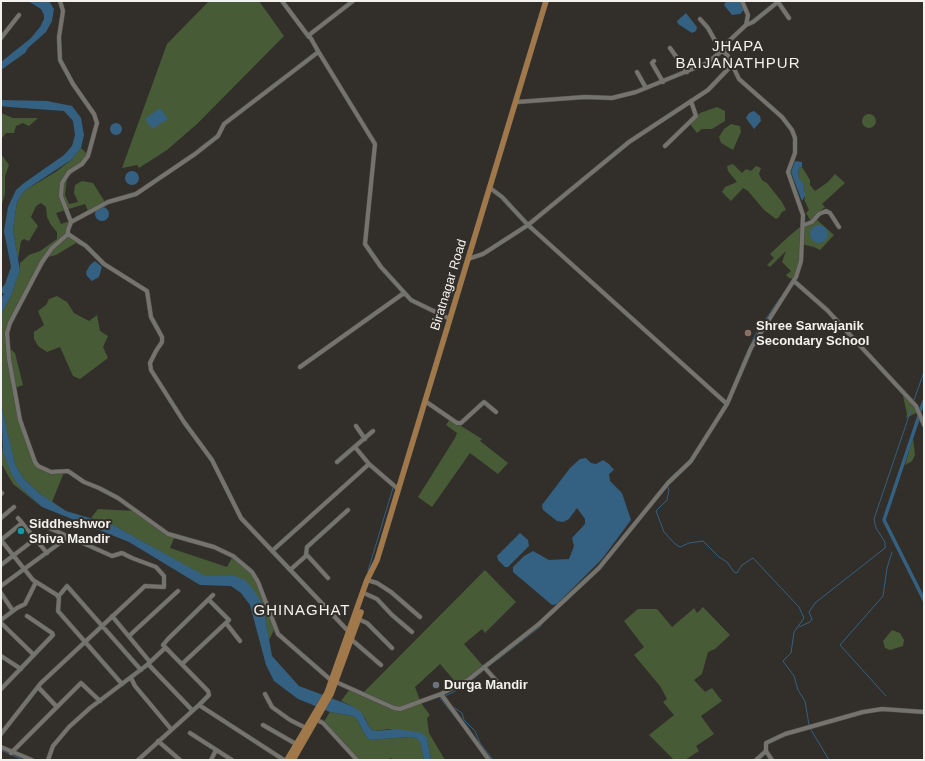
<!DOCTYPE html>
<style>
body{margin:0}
#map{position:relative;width:925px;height:761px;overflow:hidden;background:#322f2a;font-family:Arial,sans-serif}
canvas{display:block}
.frame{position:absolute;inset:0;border:2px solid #f2f1ee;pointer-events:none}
</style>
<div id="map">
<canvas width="925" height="761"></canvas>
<div class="frame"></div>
</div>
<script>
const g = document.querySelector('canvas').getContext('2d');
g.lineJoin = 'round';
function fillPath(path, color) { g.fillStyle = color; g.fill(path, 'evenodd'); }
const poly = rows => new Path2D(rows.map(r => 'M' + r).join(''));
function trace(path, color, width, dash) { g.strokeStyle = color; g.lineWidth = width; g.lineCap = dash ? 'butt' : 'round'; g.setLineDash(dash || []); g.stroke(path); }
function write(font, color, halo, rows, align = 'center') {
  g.font = font + ' Arial,sans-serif'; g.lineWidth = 4; g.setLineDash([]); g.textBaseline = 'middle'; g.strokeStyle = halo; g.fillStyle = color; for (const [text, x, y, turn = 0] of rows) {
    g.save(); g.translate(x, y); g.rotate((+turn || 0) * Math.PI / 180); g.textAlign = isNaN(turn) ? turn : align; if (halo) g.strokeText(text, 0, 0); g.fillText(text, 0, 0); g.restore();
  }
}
const green = poly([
 [209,1,259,1,284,36,197,124,167,150,139,168,137,165,122,168,167,44],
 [717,107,725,111,725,121,712,129,702,129,697,133,690,124,700,113],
 [1,113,13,118,38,118,29,126,23,123,16,126,14,133,6,133,1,139],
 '862 121a7 7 0 1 1 14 0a7 7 0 1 1-14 0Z',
 [731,124,740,126,741,132,733,150,721,143,719,137,724,129],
 [81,148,90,157,67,178,65,195,69,204,78,202,74,193,75,185,82,181,93,183,105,202,88,211,85,204,56,213,61,224,70,221,66,230,82,245,81,246,76,243,56,255,48,257,10,323,7,346,15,353,23,385,15,388,20,420,35,462,51,472,65,470,52,502,39,493,23,478,15,464,12,452,1,404,1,315,11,296,20,270,20,263,29,255,40,251,57,239,57,232,51,225,47,217,46,207,41,203,36,206,31,217,38,226,29,241,24,239,21,241,18,259,13,230,17,202,24,191,57,171,71,160],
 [1,154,9,165,5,176,5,194,1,207],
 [733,164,742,173,746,169,751,171,756,166,761,168,759,174,762,180,767,183,782,202,786,210,782,212,779,217,776,219,764,210,748,191,743,188,731,201,722,192,725,187,737,182,728,171,727,166],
 [802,167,810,180,810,185,815,191,828,182,835,174,845,183,822,204,825,207,810,220,806,213,809,210,804,199,805,197,798,177,799,168],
 [816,219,834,235,820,250,814,247,801,244,801,261,794,279,789,278,786,275,791,271,782,262,786,251,770,267,767,265,774,258,770,254,788,237,800,227],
 [57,296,67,302,74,313,89,321,97,315,100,331,108,336,103,347,108,358,80,379,73,376,60,347,47,352,38,346,34,339,34,332,44,325,38,311,46,305,49,299],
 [902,391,918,412,906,418,907,414],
 [450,419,482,439,480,441,508,463,498,474,470,453,432,507,418,497,455,438,457,433,446,425],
 [913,438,915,455,912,461,905,465],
 [1,443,3,452,20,487,42,507,13,484,1,463],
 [98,509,136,511,175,536,170,548,227,567,233,556,252,572,275,628,269,640,263,605,232,575,205,577,113,525,91,518],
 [485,570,516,602,485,633,482,629,464,644,484,667,459,686,440,664,415,687,421,703,430,715,427,718,429,733,445,760,431,760,427,738,389,729,374,731,370,728,365,718,352,706,341,701,350,689,362,694],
 [703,607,730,635,715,649,708,652,702,674,694,680,705,692,712,688,722,701,701,716,714,734,696,746,699,751,685,760,674,760,649,735,674,715,663,702,667,699,660,686,634,655,644,647,624,621,638,609,657,609,672,627,692,610,694,608,697,613],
 [892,630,900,633,904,640,903,646,890,650,885,648,883,641],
 [330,712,353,716,357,719,365,735,370,740,408,737,416,738,420,741,424,760,394,760,391,758,388,760,357,760,323,723]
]);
const water = poly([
 [28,1,49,1,54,9,52,21,46,32,28,48,25,53,1,70,1,62,31,38,40,27,44,19,44,15,41,9],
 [726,1,740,1,744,10,740,14,732,15,724,5],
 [686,13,697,27,696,31,692,33,678,24,677,21],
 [1,100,47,101,72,106,81,118,84,135,81,148,71,160,24,191,17,202,13,230,20,270,11,296,1,315,1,298,4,294,1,292,1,289,5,284,11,267,4,231,8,207,16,190,24,183,64,155,72,146,75,135,73,121,64,111,9,107,1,106],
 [160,108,168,119,152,129,145,119],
 [754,111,760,116,761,121,754,129,746,118,749,113],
 '110 129a6 6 0 1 1 12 0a6 6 0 1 1-12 0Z',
 [795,161,802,162,802,167,799,168,798,177,803,183,803,191,806,194,802,201,791,172],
 '125 178a7 7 0 1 1 14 0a7 7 0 1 1-14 0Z',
 '95 214a7 7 0 1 1 14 0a7 7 0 1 1-14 0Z',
 '810 234a9 9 0 1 1 18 0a9 9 0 1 1-18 0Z',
 [95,261,102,267,99,277,92,281,87,276,86,272,90,265],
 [1,404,15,464,23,478,39,493,66,511,113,525,205,576,232,575,245,580,253,589,263,605,272,656,299,686,352,706,361,712,370,728,374,731,398,729,422,733,427,738,431,760,424,760,420,742,416,738,408,737,370,740,365,735,357,719,353,716,330,712,298,699,274,681,266,665,250,605,241,593,231,586,200,585,129,542,42,507,20,487,12,475,3,452],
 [586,458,591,463,596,464,603,460,609,464,614,470,609,474,610,481,622,493,631,520,602,559,557,604,552,605,513,572,513,567,524,556,533,551,549,560,569,559,574,546,572,538,585,524,585,519,577,508,569,519,563,522,557,521,543,510,542,505,570,468,580,459],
 [520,533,528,540,529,546,508,567,505,567,498,560,497,556]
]);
const stream = poly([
 [742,364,755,335,780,298],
 [914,400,924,372],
 [668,480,676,472],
 [668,487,669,490,667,500,656,511,664,532,675,544,680,547,689,543,703,541,719,557,727,562,734,572,737,573,742,565,753,558,799,607,804,618,794,632,791,653,783,661,794,676,798,690,805,701,809,725],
 [368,571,393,488],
 [799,627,810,622,812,619,809,612,815,603,885,548,885,542,876,528,874,519,912,407],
 [497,660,541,626],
 [466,679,511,644],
 [886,696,840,645,883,596,887,568,892,552],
 [440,698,460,723],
 [447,699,445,696,462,688,483,671],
 [453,707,462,713,464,720,475,731,480,743,493,760],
 [810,728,829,760],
 [470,737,487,760],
 [1,750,23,760]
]);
const canal = poly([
 [920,411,924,401],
 [919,416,884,520,924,600]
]);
const minor = poly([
 [60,1,63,11,59,37,60,60,73,84,94,114,97,123,88,156,82,164,69,172,62,183,61,196,71,222,68,230,68,234,86,246,104,264,147,291,151,317,162,337,162,342,156,351,150,363,151,370,184,422,212,460,241,518,350,633],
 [282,1,309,37],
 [742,1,748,15,746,25],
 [778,2,789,18],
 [1,38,19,15],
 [670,48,687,72],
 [318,51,375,144,365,244,381,267,411,300,450,319],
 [654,61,652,63,663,82],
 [637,72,646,88],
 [517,102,585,97,612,98,636,92,707,63,723,50,730,40,746,25,753,22,779,1],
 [665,146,696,116,691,101],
 [490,188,502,197,528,225,727,404],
 [71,222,108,202,136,194,195,154,218,136,224,124,317,53,318,51,309,35,353,1],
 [804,225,812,222,819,214,826,211,830,213,839,227],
 [68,234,52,248,42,262,10,323,7,333,9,359,20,420,35,462,38,466,51,472,68,471,84,482,99,488,118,498,168,534,214,547,233,556,252,572,258,582,278,634,332,681],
 [468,259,483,254,528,225,629,142,708,90,732,65],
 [794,281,827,310,902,391,916,406,924,425],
 [300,367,404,293],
 [425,401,457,423,461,423,484,402,496,412],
 [356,426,365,439],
 [355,447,369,464,398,489],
 [337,462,373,431],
 [1,494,2,493],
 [1,518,14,507],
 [18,518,47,553],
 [1,540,33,580,57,595,59,598,58,611,122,684],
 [1,540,22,523],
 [272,551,369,464],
 [306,555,307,547,348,510],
 [1,565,35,539],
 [290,570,307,555,328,578],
 [367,580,377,583,391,592,420,617],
 [1,586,68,537],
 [1,593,13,611],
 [366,594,377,599,392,615,412,632],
 [58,597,67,586,141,670],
 [112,616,150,662],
 [358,619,367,623,392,648],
 [1,620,17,608,25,604,36,582],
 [1,623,34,655],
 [226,623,240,641],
 [129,636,178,591],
 [352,640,381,665],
 [1,656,21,669],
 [148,664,192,710],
 [182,664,229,620,209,600],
 [484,667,501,686],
 [131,678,135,686,171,729],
 [336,682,394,708,400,709,441,694,468,680,539,624,599,568,668,483,691,461,727,404,751,348,796,277,801,261,803,215,788,172,795,153,795,138,792,130,782,117,739,79,728,56,718,46,708,28,700,19],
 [38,687,57,707],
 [1,689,53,635,52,633,27,616],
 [265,694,272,707,290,720,306,728],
 [441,694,489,760],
 [199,705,209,695,208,691,163,645,168,639,213,595],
 [317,720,323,723,357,760],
 [263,725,296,744],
 [190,733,232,760],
 [1,734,41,683,145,586,164,587,164,576,156,567,132,558,122,553,112,556,47,527],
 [158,741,180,760],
 [1,747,32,760],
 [11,753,81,683,100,701],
 [48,760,53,746,69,727,90,708,147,665,165,648],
 [138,760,199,705,284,760],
 [211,760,216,750],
 [756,760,766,751],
 [772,760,766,751,766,743,785,734,863,712,882,709,924,712]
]);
const major = poly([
 [287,760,327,693,367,580,377,560,546,1],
 [293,760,331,694,361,612]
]);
const markers = [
 [748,333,4,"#8d6e63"],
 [21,531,4,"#0f9aa8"],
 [436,685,4,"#6b7280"]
];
const streetNames = [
 ["Biratnagar Road",449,285,-73]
];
const poiNames = [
 ["Shree Sarwajanik",756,326],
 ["Secondary School",756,341],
 ["Siddheshwor",29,524],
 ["Shiva Mandir",29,539],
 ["Durga Mandir",444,685]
];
const quarterNames = [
 ["JHAPA",738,47],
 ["BAIJANATHPUR",738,64],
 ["GHINAGHAT",302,611]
];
fillPath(green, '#475b36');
fillPath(water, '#346082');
trace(stream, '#346082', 1);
trace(canal, '#346082', 3.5);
trace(minor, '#4d4c48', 5);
trace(major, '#4d4c48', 6);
trace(minor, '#75736d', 4);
trace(major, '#a17849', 5.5);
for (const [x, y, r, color] of markers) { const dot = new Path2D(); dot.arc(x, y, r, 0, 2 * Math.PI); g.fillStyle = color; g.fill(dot); trace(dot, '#322f2a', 1.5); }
write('13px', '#f2f1ee', '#322f2a', streetNames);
write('bold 13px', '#f2f1ee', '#322f2a', poiNames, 'left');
g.letterSpacing = '1px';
write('15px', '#f2f1ee', '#322f2a', quarterNames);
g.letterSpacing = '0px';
</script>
